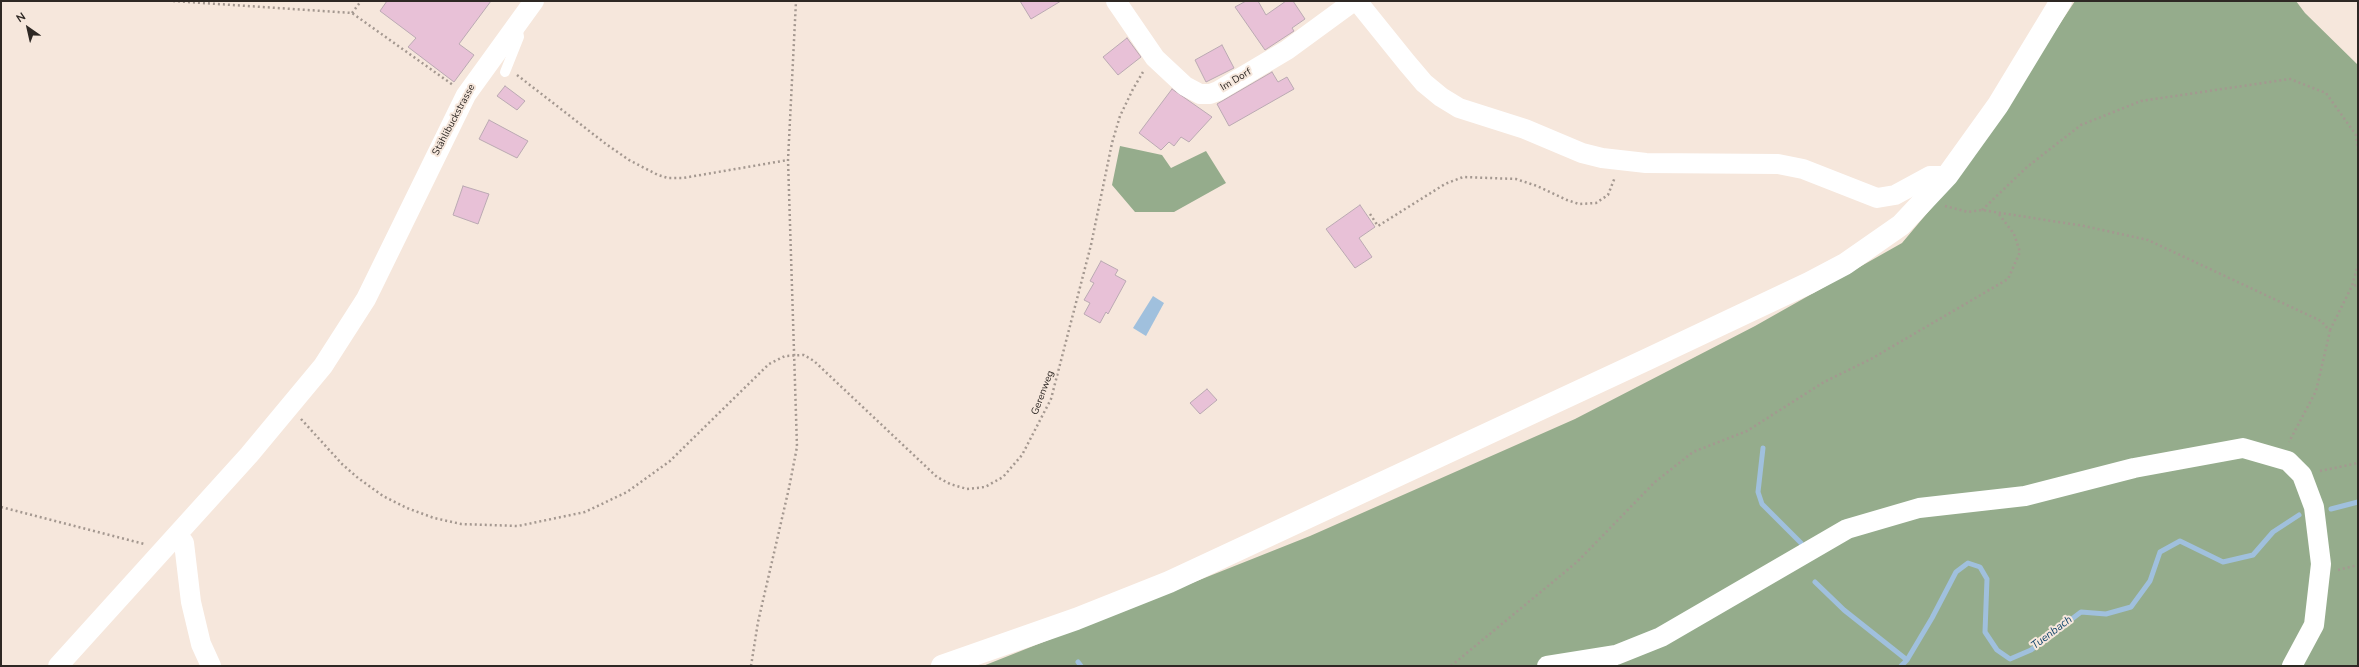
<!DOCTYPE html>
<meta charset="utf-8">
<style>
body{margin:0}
#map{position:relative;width:2359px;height:667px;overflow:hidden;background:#f6e7dc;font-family:"Nunito Sans",sans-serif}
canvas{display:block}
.frame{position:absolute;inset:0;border:2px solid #2e2824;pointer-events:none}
.north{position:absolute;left:8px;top:8px;width:40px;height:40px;-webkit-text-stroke:3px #f6e7dc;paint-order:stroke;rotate:326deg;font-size:11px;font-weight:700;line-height:16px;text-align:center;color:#2e2824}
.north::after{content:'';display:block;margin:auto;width:14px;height:18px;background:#2e2824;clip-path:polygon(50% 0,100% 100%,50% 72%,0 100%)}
</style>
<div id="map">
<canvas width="2359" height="667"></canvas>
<div class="frame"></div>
<div class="north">N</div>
</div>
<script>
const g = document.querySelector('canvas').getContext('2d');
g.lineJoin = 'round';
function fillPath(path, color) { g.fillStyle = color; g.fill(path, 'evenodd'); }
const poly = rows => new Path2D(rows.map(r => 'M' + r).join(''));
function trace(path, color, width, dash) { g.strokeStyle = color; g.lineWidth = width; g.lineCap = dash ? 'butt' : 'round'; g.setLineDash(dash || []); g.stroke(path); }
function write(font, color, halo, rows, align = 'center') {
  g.font = font + ' "Nunito Sans",sans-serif'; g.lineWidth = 4; g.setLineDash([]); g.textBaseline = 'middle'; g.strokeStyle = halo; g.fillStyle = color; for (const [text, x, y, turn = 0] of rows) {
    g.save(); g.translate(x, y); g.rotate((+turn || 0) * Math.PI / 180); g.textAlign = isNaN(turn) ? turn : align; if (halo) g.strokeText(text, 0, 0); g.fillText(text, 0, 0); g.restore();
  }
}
const forest = poly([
 [2075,1,2296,1,2305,13,2358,65,2358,666,983,666,1310,536,1575,419,1755,326,1902,243,1960,174],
 [1120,146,1162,155,1171,168,1206,151,1226,183,1174,212,1135,212,1112,185]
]);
const water = poly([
 [1153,296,1164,303,1146,336,1133,328]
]);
const stream = poly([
 [1763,448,1758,492,1762,504,1801,543],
 [2331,509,2358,502],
 [1815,582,1844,610,1907,660],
 [1078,662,1081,666],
 [1901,666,1907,660,1932,618,1956,572,1968,563,1980,567,1987,579,1985,632,1997,650,2010,659,2031,650,2081,612,2106,614,2131,607,2150,581,2160,552,2180,541,2223,562,2253,555,2273,532,2299,515]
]);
const building = poly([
 [387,1,491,1,459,44,474,55,454,82,408,47,416,38,380,11,387,1],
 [1020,1,1061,1,1031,19,1020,1],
 [1246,1,1258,1,1266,15,1286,1,1293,1,1305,19,1292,28,1294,31,1265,50,1235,7,1246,1],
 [1127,38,1141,57,1118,75,1103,57,1127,38],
 [1222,45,1234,68,1206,82,1195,60,1222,45],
 [1272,72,1278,82,1287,77,1294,89,1229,126,1217,104,1272,72],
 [505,86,525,101,517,110,497,96,505,86],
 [1172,89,1212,117,1189,142,1181,137,1174,146,1169,142,1161,150,1139,133,1172,89],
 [489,120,528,141,517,158,479,139,489,120],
 [463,186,489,194,478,224,453,215,463,186],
 [1360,205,1375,227,1359,238,1372,257,1355,268,1326,229,1360,205],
 [1101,261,1118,270,1115,275,1126,281,1108,314,1106,312,1100,323,1084,314,1090,303,1084,300,1094,283,1090,281,1101,261],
 [1207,389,1217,400,1200,414,1190,403,1207,389]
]);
const path = poly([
 [173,1,352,13,453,85],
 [352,13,361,1],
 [517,75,606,144,629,160,658,175,668,178,683,178,788,160],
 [1945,206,1968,212,1982,210,2084,226,2148,240,2321,321,2330,331,2316,391,2289,442],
 [1982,210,2027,167,2081,125,2141,101,2290,79,2326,93,2356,135,2358,151],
 [1370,214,1378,226,1445,184,1463,177,1516,179,1537,186,1567,200,1579,204,1596,203,1608,195,1615,177],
 [2358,264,2352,286,2358,285],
 [2330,330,2352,286],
 [301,419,342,464,358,478,383,496,407,508,434,518,461,524,518,526,585,512,627,492,670,461,769,364,785,356,804,355,814,361,937,477,950,484,967,489,985,487,1003,477,1022,455,1051,399,1091,245,1112,143,1120,116,1133,89,1143,72],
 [2320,471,2358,463],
 [1,507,144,544],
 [2338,570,2358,565],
 [751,666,758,622,789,488,797,447,788,160,796,1],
 [1451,666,1577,562,1655,482,1693,452,1747,431,1824,382,1871,359,2008,279,2020,252,2014,234,1998,213]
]);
const service = poly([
 [505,72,519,37,517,26]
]);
const minor = poly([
 [1116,1,1155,58,1185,86,1200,94,1210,94,1218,91,1287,50,1354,1],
 [1357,1,1407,63,1424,83,1441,97,1459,108,1525,129,1582,153,1602,158,1646,163,1778,164,1803,169,1877,198,1895,195,1930,176,1947,176],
 [178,535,184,543,191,602,201,644,211,666],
 [58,666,249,455,323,366,366,299,466,95,534,1],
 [1547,666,1616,655,1661,637,1847,529,1919,508,2025,496,2134,468,2243,448,2288,461,2302,475,2314,507,2321,564,2314,625,2292,666]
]);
const tertiary = poly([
 [942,666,1076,619,1169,582,1648,359,1809,283,1845,264,1901,225,1947,176,1998,105,2061,1]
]);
const streetNames = [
 ["Im Dorf",1236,80,-31],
 ["Stählibuckstrasse",454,120,-62],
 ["Gerenweg",1043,393,-69]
];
const waterNames = [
 ["Tuenbach",2052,633,-37]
];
fillPath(forest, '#95ac8c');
fillPath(water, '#a0c0dd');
trace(stream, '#a0c0dd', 5);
fillPath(building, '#e8c1d7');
trace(building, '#baa9b2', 1);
trace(path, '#a49890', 2.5, [2, 3]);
trace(service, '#fff', 10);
trace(minor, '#fff', 20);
trace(tertiary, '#fff', 22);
write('10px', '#2e2824', '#f6e7dc', streetNames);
write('italic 11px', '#15476d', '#f6e7dc', waterNames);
</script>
